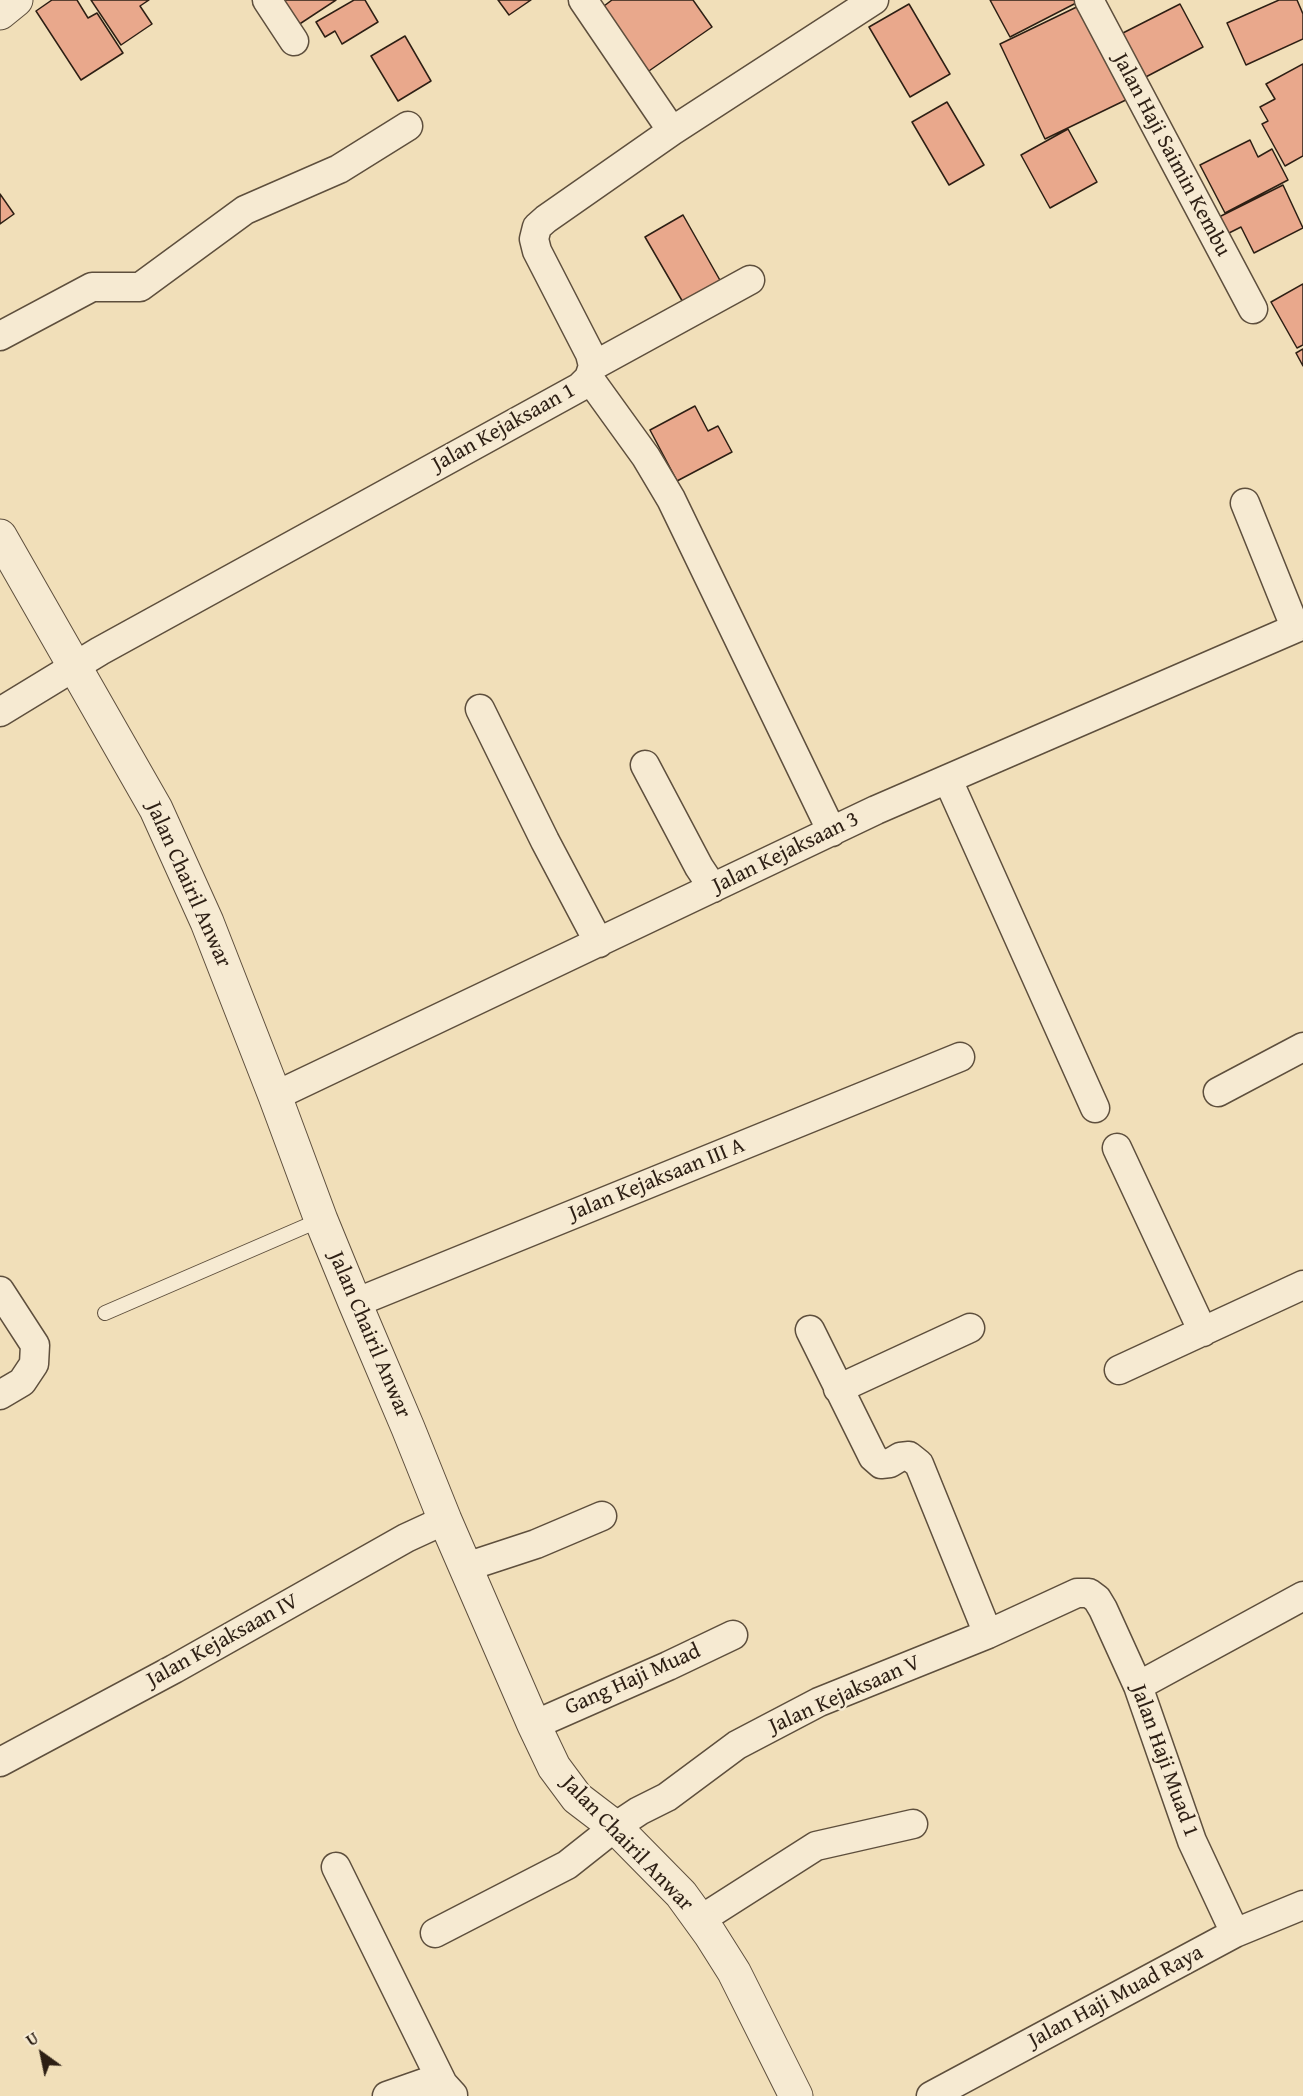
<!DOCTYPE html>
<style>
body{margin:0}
#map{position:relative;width:1303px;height:2096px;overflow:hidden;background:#f1dfb9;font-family:"Gentium Book Plus",serif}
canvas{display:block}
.north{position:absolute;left:12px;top:2024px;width:60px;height:60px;-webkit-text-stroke:4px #f6ead2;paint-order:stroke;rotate:327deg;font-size:16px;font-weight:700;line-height:24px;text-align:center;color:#2d1f14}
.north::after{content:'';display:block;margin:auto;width:21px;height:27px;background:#2d1f14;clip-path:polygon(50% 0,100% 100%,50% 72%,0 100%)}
</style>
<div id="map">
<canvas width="1303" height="2096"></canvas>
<div class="north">U</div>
</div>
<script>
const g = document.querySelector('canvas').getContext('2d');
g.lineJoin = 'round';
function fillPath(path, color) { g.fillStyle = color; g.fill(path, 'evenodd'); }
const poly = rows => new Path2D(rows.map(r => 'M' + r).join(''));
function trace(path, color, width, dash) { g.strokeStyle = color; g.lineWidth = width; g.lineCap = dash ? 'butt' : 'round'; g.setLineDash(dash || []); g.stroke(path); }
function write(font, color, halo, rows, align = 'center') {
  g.font = font + ' "Gentium Book Plus",serif'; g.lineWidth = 5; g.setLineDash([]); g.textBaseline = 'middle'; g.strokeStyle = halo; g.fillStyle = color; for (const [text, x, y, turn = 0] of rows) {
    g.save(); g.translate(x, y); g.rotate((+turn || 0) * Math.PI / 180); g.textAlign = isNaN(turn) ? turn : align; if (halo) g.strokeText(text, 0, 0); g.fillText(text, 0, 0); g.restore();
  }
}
const building = poly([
 [52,0,77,0,88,18,97,13,123,53,81,80,36,11,52,0],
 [91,0,149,0,140,6,152,24,121,45,91,0],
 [273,0,336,0,292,29,273,0],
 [354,0,365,0,378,22,342,44,335,31,325,37,316,22,354,0],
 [498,0,531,0,509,15,498,0],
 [612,0,693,0,712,27,646,73,600,9,612,0],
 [990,0,1079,0,1080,1,1010,37,990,0],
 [1279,0,1297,0,1303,14,1303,39,1246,65,1227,23,1279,0],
 [1087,2,1132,97,1045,139,1000,44,1087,2],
 [909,4,950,74,910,97,869,27,909,4],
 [1180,4,1203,47,1140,80,1117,36,1180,4],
 [405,36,431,81,398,101,371,56,405,36],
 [1303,64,1303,156,1285,166,1262,124,1268,121,1260,107,1275,99,1266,84,1303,64],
 [947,102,984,165,949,185,912,122,947,102],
 [1068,129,1097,182,1050,208,1021,155,1068,129],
 [1250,140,1258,157,1272,149,1288,180,1225,213,1200,165,1250,140],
 [1283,185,1303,228,1254,253,1241,227,1223,236,1215,219,1283,185],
 [0,194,14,214,0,224,0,194],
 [683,215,721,282,684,304,645,237,683,215],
 [1303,284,1303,345,1297,348,1271,302,1303,284],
 [1303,349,1303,366,1296,353,1303,349],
 [695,406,708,431,718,426,732,452,677,481,650,430,695,406]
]);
const service = poly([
 [105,1313,320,1220]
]);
const minor = poly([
 [267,0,294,41],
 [583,0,672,131],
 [1089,0,1253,309],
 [0,336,92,287,140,287,245,210,339,169,408,126],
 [593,366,750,280],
 [589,378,646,457,671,499,832,832],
 [1245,503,1295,627],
 [480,709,545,841,599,943],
 [0,712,100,651,580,387,589,378,593,366,590,354,537,251,534,239,537,227,546,219,672,131,874,0],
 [645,765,699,867,713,888],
 [948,780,1095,1108],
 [1218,1092,1303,1047],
 [275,1096,876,810,1303,625],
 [1117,1148,1203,1332],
 [0,1291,35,1345,34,1364,22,1382,0,1395],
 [355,1303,960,1057],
 [810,1330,873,1457,881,1464,890,1463,900,1457,909,1456,919,1464,988,1634],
 [1119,1370,1303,1285],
 [838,1389,970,1328],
 [466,1567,536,1544,602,1516],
 [1138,1686,1303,1596],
 [534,1725,668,1666,733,1635],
 [0,1762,174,1669,406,1538,445,1520],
 [336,1867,443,2084],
 [700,1920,816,1846,913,1824],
 [435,1933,567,1865,615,1827,639,1811,667,1797,737,1745,819,1702,988,1634,1077,1593,1089,1593,1097,1599,1103,1609,1138,1686,1192,1841,1235,1933],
 [387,2096,427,2082,443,2084,453,2095],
 [931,2096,1235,1933,1303,1905]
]);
const tertiary = poly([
 [0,13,16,0],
 [0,536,156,809,207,922,275,1096,321,1220,355,1303,408,1428,445,1520,534,1725,554,1767,577,1798,615,1827,681,1894,710,1934,734,1972,796,2096]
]);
const streetNames = [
 ["Jalan Haji Saimin Kembu",1171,155,62],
 ["Jalan Kejaksaan 1",504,428,-29],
 ["Jalan Kejaksaan 3",786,853,-26],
 ["Jalan Chairil Anwar",188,885,66],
 ["Jalan Kejaksaan III A",657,1180,-22],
 ["Jalan Chairil Anwar",369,1335,67],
 ["Jalan Kejaksaan IV",223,1641,-29],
 ["Gang Haji Muad",633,1680,-24],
 ["Jalan Kejaksaan V",845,1695,-24],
 ["Jalan Haji Muad 1",1164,1761,70],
 ["Jalan Chairil Anwar",627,1844,46],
 ["Jalan Haji Muad Raya",1116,1997,-28]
];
fillPath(building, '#e9a88c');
trace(building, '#2d1f14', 1.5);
trace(service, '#5e4f3d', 16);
trace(minor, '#5e4f3d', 31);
trace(tertiary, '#5e4f3d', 35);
trace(service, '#f6ead2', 14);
trace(minor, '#f6ead2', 28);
trace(tertiary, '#f6ead2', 33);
write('22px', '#2d1f14', '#f6ead2', streetNames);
</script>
